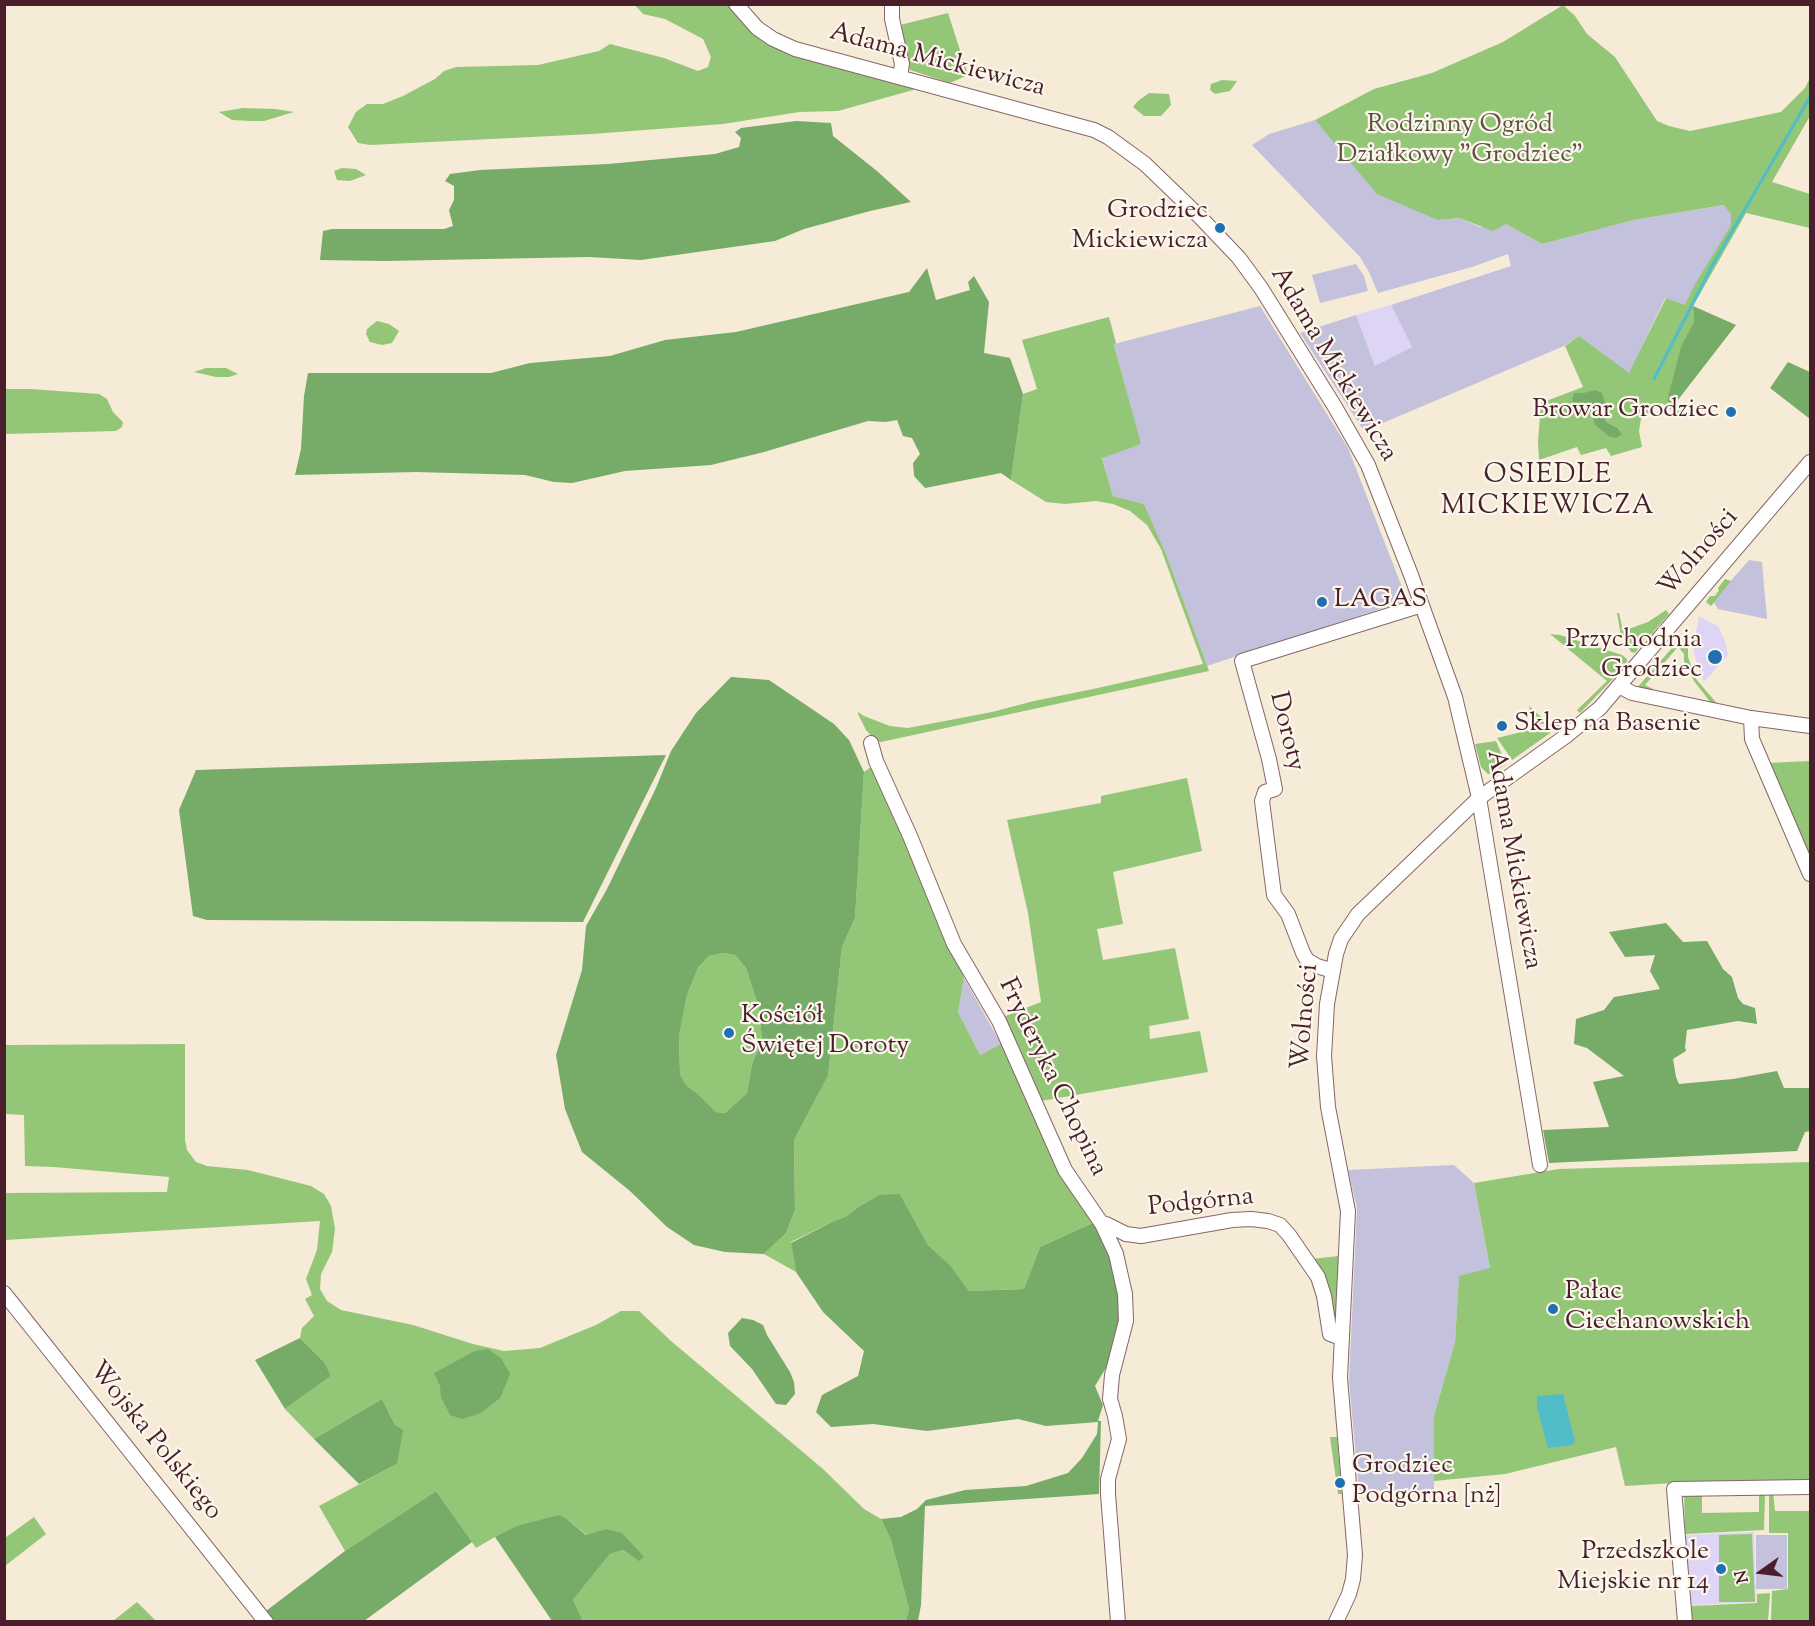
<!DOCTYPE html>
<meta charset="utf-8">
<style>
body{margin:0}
#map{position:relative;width:1815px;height:1626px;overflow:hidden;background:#f6ebd6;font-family:"Sorts Mill Goudy",serif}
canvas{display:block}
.frame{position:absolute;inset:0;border:6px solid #4a1f2b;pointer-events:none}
.north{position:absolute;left:1731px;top:1542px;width:60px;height:60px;-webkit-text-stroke:4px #fbf7ec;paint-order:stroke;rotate:256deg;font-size:16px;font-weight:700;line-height:24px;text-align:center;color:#4a1f2b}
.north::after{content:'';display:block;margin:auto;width:21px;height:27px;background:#4a1f2b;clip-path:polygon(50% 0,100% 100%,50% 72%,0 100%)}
</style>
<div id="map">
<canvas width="1815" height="1626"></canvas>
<div class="frame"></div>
<div class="north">N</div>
</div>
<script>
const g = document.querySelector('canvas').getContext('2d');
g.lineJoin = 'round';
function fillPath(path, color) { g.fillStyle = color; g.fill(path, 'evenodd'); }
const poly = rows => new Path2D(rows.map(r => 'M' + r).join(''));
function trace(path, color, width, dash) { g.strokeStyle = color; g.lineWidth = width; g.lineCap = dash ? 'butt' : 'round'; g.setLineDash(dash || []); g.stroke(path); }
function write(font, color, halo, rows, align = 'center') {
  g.font = font + ' "Sorts Mill Goudy",serif'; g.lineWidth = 4.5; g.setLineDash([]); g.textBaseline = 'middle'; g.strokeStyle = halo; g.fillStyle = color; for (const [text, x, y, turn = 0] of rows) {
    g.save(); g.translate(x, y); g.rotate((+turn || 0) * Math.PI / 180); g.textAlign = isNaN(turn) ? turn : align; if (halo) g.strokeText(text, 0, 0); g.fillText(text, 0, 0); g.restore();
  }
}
const built = poly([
 [1391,305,1412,347,1375,366,1356,315],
 [1699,616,1718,626,1725,641,1728,655,1704,682,1698,668,1693,648],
 [1754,1532,1756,1602,1691,1605,1685,1535]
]);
const industrial = poly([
 [1315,120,1341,149,1438,220,1459,218,1480,227,1506,224,1542,244,1634,220,1725,205,1731,214,1731,225,1685,305,1665,298,1629,374,1579,336,1564,346,1364,431,1300,333,1356,315,1375,366,1412,347,1391,305,1511,266,1508,254,1472,267,1378,293,1369,272,1360,257,1252,145,1269,134],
 [1356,264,1364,276,1368,291,1320,303,1312,275],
 [1260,306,1348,448,1407,600,1207,666,1166,554,1144,504,1113,496,1102,457,1140,444,1114,344],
 [1749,560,1762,562,1767,619,1718,609,1713,601],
 [964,978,1001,1044,980,1055,958,1012],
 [1454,1165,1474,1183,1490,1269,1459,1277,1455,1342,1434,1416,1434,1491,1359,1490,1349,1380,1357,1208,1348,1170],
 [1756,1535,1787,1535,1787,1589,1756,1589]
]);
const green = poly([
 [635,5,729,5,745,23,915,88,913,90,838,111,799,112,723,124,592,134,370,145,358,143,348,127,356,112,367,104,383,104,403,96,435,79,444,71,456,67,538,65,599,51,610,44,664,58,698,71,708,67,711,57,703,39,665,19,643,14],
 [1563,5,1575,16,1587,34,1615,57,1657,121,1669,126,1690,131,1781,112,1805,88,1810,78,1810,116,1772,182,1810,194,1810,228,1746,213,1693,306,1694,322,1689,334,1667,401,1690,418,1682,418,1662,403,1641,419,1639,431,1642,447,1611,456,1606,448,1581,455,1577,447,1539,460,1538,441,1541,403,1583,387,1565,346,1579,336,1629,373,1666,298,1685,305,1694,286,1731,225,1731,214,1724,205,1634,220,1542,244,1506,224,1493,231,1459,218,1438,220,1377,194,1315,120,1374,89,1432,73,1503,42],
 [1574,393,1584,393,1605,403,1603,412,1606,422,1618,428,1622,434,1591,412,1578,414],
 [948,13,968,75,950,83,910,70,900,25],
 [1222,80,1237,81,1230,91,1215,94,1210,90,1211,84],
 [1149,93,1169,94,1171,105,1161,116,1144,116,1133,107,1138,101],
 [243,108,275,109,294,112,264,121,251,121,232,120,219,112],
 [342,168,356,169,366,175,350,181,337,180,334,171],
 [1109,317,1116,343,1114,345,1141,444,1102,458,1113,496,1144,504,1166,554,1209,671,881,742,876,741,866,730,858,714,858,712,864,716,890,726,908,728,992,712,1034,701,1098,688,1203,664,1161,549,1147,525,1130,511,1113,504,1096,501,1065,504,1046,502,1011,480,1023,394,1037,389,1022,340],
 [377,321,389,324,399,331,392,343,382,345,370,342,366,334,367,329],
 [206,368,226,368,238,374,229,377,216,377,194,372],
 [4,389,31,389,99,394,107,399,113,412,123,422,122,427,116,431,5,434],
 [1725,579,1731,581,1711,606,1706,602,1710,596,1715,596,1719,590,1718,588],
 [1666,610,1669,614,1648,638,1646,637,1635,653,1631,652,1621,636,1617,613,1619,613,1623,631,1648,622],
 [1550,634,1560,635,1622,655,1627,659,1627,662,1611,681,1580,713,1577,710,1607,681],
 [1681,647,1688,647,1688,657,1696,679,1720,707,1711,703,1694,681,1684,661,1684,654,1679,648],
 [1672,648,1677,648,1645,685,1653,689,1650,693,1636,689],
 [1529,706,1548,723,1534,725],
 [1558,723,1560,726,1512,760,1497,738],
 [1496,741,1506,764,1493,773,1488,774,1481,767,1475,744],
 [1810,761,1810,862,1768,763],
 [875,764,964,978,958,1012,980,1055,1001,1044,1053,1157,1095,1222,1040,1247,1024,1289,969,1291,951,1266,928,1245,900,1194,857,1208,847,1216,832,1222,791,1242,796,1272,764,1254,786,1233,795,1210,794,1140,828,1076,842,947,855,918,864,772],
 [1187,778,1202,851,1113,872,1123,924,1097,929,1103,960,1175,948,1189,1019,1149,1026,1150,1039,1200,1031,1208,1072,1041,1101,1003,1017,1041,1002,1028,913,1007,820,1101,803,1101,796],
 [723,953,735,955,746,968,759,1008,762,1040,752,1064,747,1093,725,1113,716,1112,698,1094,686,1085,680,1074,679,1035,687,995,698,968,709,956],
 [185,1044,185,1140,187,1150,196,1162,207,1166,248,1170,311,1186,324,1194,331,1206,335,1229,332,1252,321,1274,320,1289,327,1301,341,1310,413,1325,473,1344,504,1351,540,1348,596,1325,621,1311,639,1311,671,1341,823,1469,864,1509,881,1519,891,1540,909,1609,906,1621,583,1621,573,1600,610,1554,623,1550,638,1560,605,1529,587,1535,568,1520,495,1537,476,1548,436,1491,345,1551,319,1506,397,1464,395,1425,382,1399,314,1439,285,1409,331,1376,325,1363,300,1338,302,1328,314,1316,305,1299,312,1295,306,1279,317,1250,320,1221,5,1240,5,1193,167,1192,169,1177,54,1167,25,1166,24,1115,5,1114,5,1045],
 [1810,1162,1810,1483,1673,1483,1625,1486,1616,1447,1505,1474,1434,1481,1434,1416,1455,1342,1459,1276,1490,1268,1474,1183,1559,1169],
 [1339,1256,1337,1314,1336,1326,1312,1259],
 [1330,1437,1337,1437,1342,1494,1338,1494],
 [1769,1492,1773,1492,1775,1511,1810,1511,1810,1621,1771,1621,1772,1591,1788,1589,1788,1533,1769,1533],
 [1702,1493,1702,1513,1759,1512,1759,1493,1765,1493,1764,1530,1685,1534,1684,1494],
 [34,1517,46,1534,5,1566,5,1538],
 [1752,1534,1755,1602,1719,1602,1719,1535],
 [1770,1593,1768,1621,1692,1621,1691,1606,1757,1603,1757,1594],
 [137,1602,155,1620,113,1621]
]);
const forest = poly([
 [796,121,831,123,833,136,877,171,911,202,870,211,804,229,775,241,641,260,589,257,385,261,320,260,323,231,332,229,444,229,453,226,449,210,454,200,454,186,445,181,450,174,480,170,608,164,715,154,739,147,741,138,735,132,741,128],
 [927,268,936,300,970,290,968,282,974,276,989,302,984,353,1010,358,1023,394,1011,480,1001,473,925,488,914,476,913,463,920,454,912,438,903,436,897,420,886,422,868,421,764,452,711,465,625,471,572,483,554,482,525,475,416,472,295,475,301,449,304,396,308,373,491,373,530,363,610,356,665,340,736,332,909,292],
 [1693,306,1736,325,1674,405,1667,401,1681,347,1694,322],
 [1788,362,1810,372,1810,419,1770,388],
 [1595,390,1602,393,1605,403,1603,412,1606,422,1618,428,1622,434,1616,438,1610,437,1595,425,1591,412,1578,414,1575,413,1572,399,1574,393,1584,393],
 [731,677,769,680,834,724,849,740,864,772,855,918,842,947,828,1076,794,1140,795,1210,786,1233,764,1254,725,1252,694,1245,667,1227,630,1191,582,1152,565,1109,556,1055,582,970,586,926,607,889,656,788,671,751,696,713],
 [723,953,735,955,746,968,759,1008,762,1040,752,1064,747,1093,725,1113,716,1112,698,1094,686,1085,680,1074,679,1036,687,995,698,968,709,956],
 [666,755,583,922,207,920,193,916,179,810,196,770],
 [1666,923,1683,942,1707,941,1723,969,1732,977,1738,998,1743,1004,1755,1008,1757,1024,1738,1021,1687,1030,1685,1047,1686,1051,1673,1059,1676,1077,1679,1084,1733,1079,1777,1071,1784,1088,1810,1088,1810,1131,1805,1132,1797,1151,1549,1163,1543,1130,1609,1127,1593,1082,1624,1076,1587,1048,1574,1044,1576,1019,1604,1010,1614,997,1660,989,1650,971,1655,955,1625,957,1609,932],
 [900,1194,928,1245,951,1266,969,1291,1024,1289,1040,1247,1095,1222,1106,1239,1123,1301,1116,1351,1095,1386,1103,1405,1098,1421,1101,1421,1099,1494,925,1506,921,1605,918,1621,906,1621,909,1609,891,1540,881,1519,901,1517,917,1509,926,1500,965,1490,1026,1486,1068,1473,1082,1458,1097,1434,1098,1422,1046,1426,1018,1419,927,1431,873,1424,831,1427,816,1412,822,1395,858,1376,864,1351,823,1312,796,1272,791,1243,832,1222,847,1216,857,1208,880,1195],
 [742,1318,753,1320,763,1325,767,1335,790,1372,794,1382,795,1394,786,1405,776,1404,752,1369,730,1346,728,1333],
 [300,1338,325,1363,331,1376,285,1409,255,1360],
 [488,1349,501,1358,510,1374,500,1398,481,1413,462,1419,450,1415,441,1397,440,1386,434,1373,475,1351],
 [382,1399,395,1425,403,1430,397,1464,359,1484,314,1439],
 [436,1491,472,1542,364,1621,275,1621,266,1611,345,1551],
 [559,1515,568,1520,586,1535,605,1529,622,1533,644,1557,639,1561,623,1550,610,1554,573,1600,583,1621,552,1621,495,1537,517,1526]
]);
const water = poly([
 [1563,1394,1575,1441,1572,1445,1548,1448,1537,1407,1537,1396]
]);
const stream = poly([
 [1654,379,1713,264,1810,97]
]);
const minor = poly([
 [736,4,757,28,773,39,795,49,1094,130,1108,137,1145,164,1200,217,1239,258,1261,288,1335,407,1368,465,1411,575,1455,697,1479,798,1540,1165],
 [892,4,892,19,902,64,900,77],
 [1619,686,1632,693,1751,718,1810,726],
 [1751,718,1752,739,1810,874],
 [871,743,876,761,910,836,954,944,999,1021,1065,1170,1102,1224,1116,1254,1125,1294,1126,1321,1112,1375,1110,1399,1115,1416,1119,1439,1108,1479,1108,1494,1118,1622],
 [1333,971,1317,966,1307,960,1303,953,1288,914,1274,895,1262,801,1265,792,1275,789,1269,759,1242,661,1422,605],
 [1102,1224,1106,1224,1126,1234,1141,1236,1232,1220,1251,1219,1268,1221,1280,1225,1289,1235,1318,1277,1324,1296,1330,1334,1341,1338],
 [4,1293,266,1622],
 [1336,1622,1349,1594,1353,1579,1355,1555,1340,1378,1348,1211,1328,1107,1324,1056,1327,1004,1336,954,1341,939,1358,914,1479,798,1566,736,1600,708,1810,462],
 [1685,1622,1674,1489,1810,1487]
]);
const markers = [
 [1220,228,6,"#1f6fb2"],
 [1731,412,6,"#1f6fb2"],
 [1322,602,6,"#1f6fb2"],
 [1715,657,8,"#1f6fb2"],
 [1502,726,6,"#1f6fb2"],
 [729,1033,6,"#1f6fb2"],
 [1553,1309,6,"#1f6fb2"],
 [1340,1483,6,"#1f6fb2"],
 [1721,1569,6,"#1f6fb2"]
];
const streetNames = [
 ["Adama Mickiewicza",937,62,15],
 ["Adama Mickiewicza",1332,365,59],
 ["Wolności",1700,554,-49],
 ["Doroty",1285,732,76],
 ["Adama Mickiewicza",1512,860,80],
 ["Wolności",1307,1017,-85],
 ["Fryderyka Chopina",1051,1078,64],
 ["Podgórna",1201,1204,-6],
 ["Wojska Polskiego",154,1442,51]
];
const parkNames = [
 ["Rodzinny Ogród",1460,127],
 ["Działkowy \"Grodziec\"",1460,157]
];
const poiNames = [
 ["Grodziec",1208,213,"right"],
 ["Mickiewicza",1208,243,"right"],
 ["Browar Grodziec",1719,412,"right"],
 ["LAGAS",1334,602],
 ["Przychodnia",1702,642,"right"],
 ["Grodziec",1702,672,"right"],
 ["Sklep na Basenie",1514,726],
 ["Kościół",741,1018],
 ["Świętej Doroty",741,1048],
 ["Pałac",1565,1294],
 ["Ciechanowskich",1565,1324],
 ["Grodziec",1352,1468],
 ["Podgórna [nż]",1352,1498],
 ["Przedszkole",1709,1554,"right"],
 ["Miejskie nr 14",1709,1584,"right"]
];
const neighbourhoodNames = [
 ["OSIEDLE",1548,477],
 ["MICKIEWICZA",1548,508]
];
fillPath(built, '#ded5f6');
fillPath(industrial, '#c3c1dc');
fillPath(green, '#93c677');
fillPath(forest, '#76ab68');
fillPath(water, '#50bdc8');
trace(stream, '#50bdc8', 3);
trace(minor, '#866667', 16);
trace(minor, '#fff', 14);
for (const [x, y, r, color] of markers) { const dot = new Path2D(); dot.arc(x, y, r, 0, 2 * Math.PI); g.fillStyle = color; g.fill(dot); trace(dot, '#fbf7ec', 2); }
write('26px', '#4a1f2b', '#fbf7ec', streetNames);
write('26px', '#605142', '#fbf7ec', parkNames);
write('26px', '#4a1f2b', '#fbf7ec', poiNames, 'left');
g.letterSpacing = '1.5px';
write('27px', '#4a1f2b', '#fbf7ec', neighbourhoodNames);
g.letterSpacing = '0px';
</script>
